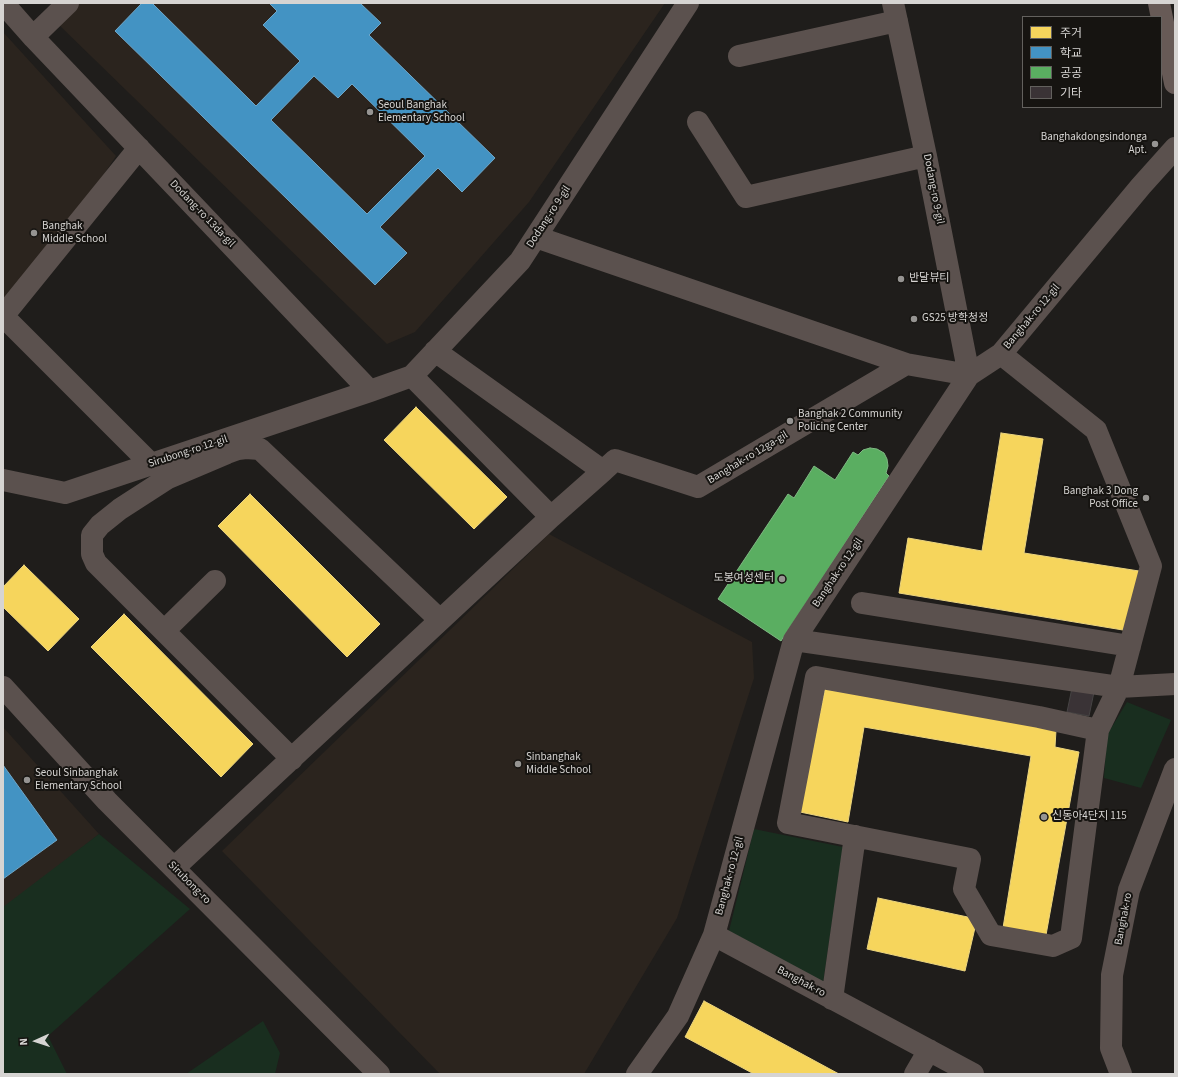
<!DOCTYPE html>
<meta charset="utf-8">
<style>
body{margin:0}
#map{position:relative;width:1178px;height:1077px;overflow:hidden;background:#1f1d1b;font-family:"Source Sans 3","Noto Sans KR",sans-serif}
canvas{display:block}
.frame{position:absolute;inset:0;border:4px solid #d6d4d2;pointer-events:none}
.legend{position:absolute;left:1022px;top:16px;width:140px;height:92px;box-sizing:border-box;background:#161411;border:1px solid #63615e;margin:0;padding:5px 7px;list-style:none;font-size:12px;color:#d6d4d2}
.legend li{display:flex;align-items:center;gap:8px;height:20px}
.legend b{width:20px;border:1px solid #63615e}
.north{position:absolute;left:16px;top:1021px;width:40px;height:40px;-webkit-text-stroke:3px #161411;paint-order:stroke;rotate:267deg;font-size:11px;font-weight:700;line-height:16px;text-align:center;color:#d6d4d2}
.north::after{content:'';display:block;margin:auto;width:14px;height:18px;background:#d6d4d2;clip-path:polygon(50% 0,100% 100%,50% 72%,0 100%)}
</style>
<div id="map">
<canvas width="1178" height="1077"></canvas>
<div class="frame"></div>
<ul class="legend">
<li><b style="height:11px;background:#f6d55c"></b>주거</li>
<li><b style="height:11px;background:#4393c3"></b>학교</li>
<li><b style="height:11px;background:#5aae61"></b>공공</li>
<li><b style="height:11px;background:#3a3336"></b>기타</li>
</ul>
<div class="north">N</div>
</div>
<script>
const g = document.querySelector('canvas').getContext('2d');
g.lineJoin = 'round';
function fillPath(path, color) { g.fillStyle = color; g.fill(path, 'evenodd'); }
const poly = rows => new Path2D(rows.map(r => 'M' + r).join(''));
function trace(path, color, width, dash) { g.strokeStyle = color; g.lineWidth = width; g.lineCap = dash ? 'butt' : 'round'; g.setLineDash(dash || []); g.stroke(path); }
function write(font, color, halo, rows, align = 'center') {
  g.font = font + ' "Source Sans 3","Noto Sans KR",sans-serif'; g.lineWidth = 4; g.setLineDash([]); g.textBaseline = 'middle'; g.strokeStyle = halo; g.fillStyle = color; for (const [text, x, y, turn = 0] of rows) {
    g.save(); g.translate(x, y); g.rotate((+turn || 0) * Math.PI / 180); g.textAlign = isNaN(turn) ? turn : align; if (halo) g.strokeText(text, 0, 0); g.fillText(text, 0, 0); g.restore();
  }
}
const built = poly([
 [77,3,665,3,529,202,415,332,387,344,57,23],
 [3,32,116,156,13,311,3,322],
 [549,534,752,642,754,678,677,918,584,1074,440,1074,222,851],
 [3,727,99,834,3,911]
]);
const green = poly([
 [1127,702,1171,720,1141,788,1104,778,1107,735],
 [754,829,843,847,823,983,729,931],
 [99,834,190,909,48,1036,67,1074,3,1074,3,907],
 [263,1021,280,1053,275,1074,186,1074]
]);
const homes = poly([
 [416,407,507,497,474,529,384,440,416,407],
 [1001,433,1043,439,1024,553,1139,571,1129,631,899,593,908,538,982,551,1001,433],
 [250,494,380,624,347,657,218,526,250,494],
 [24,565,79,619,48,651,3,607,3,587,24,565],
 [124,614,253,744,221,777,91,647,124,614],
 [825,689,1056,730,1055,747,1079,752,1046,935,1003,928,1031,756,864,727,848,822,800,812,825,689],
 [878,898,977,919,965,971,867,949,878,898],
 [704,1001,839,1074,754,1074,685,1037,704,1001]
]);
const schools = poly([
 [142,3,152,3,256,106,300,61,263,25,277,11,269,3,360,3,381,23,369,35,495,158,462,192,438,168,380,227,407,253,375,285,115,31,142,3],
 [314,76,338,98,352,84,425,156,367,214,271,120,314,76],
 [3,765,57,840,3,879,3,765]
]);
const public = poly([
 [870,448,877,449,884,453,887,459,888,466,886,473,889,476,781,641,718,599,788,494,794,498,814,466,835,480,853,452,858,455,863,450,870,448]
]);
const building = poly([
 [1072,688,1094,692,1089,716,1067,712,1072,688]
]);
const minor = poly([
 [3,3,33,37,370,391],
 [33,37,68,3],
 [739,56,897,21],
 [698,122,746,197,926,156],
 [536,237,906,364],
 [3,316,139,148],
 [3,316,151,464],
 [435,351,603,471,615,460,698,487,906,364,969,375,926,156,893,3],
 [1001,354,1096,430,1151,566,1119,687,1098,730,1071,938,1053,946,991,935,964,889,970,859,788,823,816,677,1039,717,1098,730],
 [412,376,551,517],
 [3,480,65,493,370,391,412,376,520,261,688,3],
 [862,603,1130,646],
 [164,631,215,581],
 [794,640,1119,687,1175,684],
 [3,687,107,801,379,1074],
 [292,759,96,563,92,554,92,535,100,525,120,509,168,478,227,453,238,449,246,448,260,449,440,620],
 [174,868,551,517,603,471],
 [714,935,973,1074],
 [832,999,855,836],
 [637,1074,678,1016,714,935,794,640,969,375,1001,354,1141,186,1175,148],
 [915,1074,929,1050],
 [1121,1074,1111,1048,1112,975,1129,890,1175,769]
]);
const major = poly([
 [1159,3,1175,83]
]);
const markers = [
 [370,112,4,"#969492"],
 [1155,144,4,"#969492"],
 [34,233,4,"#969492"],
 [901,279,4,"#969492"],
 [914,319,4,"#969492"],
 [790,421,4,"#969492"],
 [1146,498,4,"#969492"],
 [782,579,4,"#969492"],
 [518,764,4,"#969492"],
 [27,780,4,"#969492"],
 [1044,817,4,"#969492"]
];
const poiNames = [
 ["Seoul Banghak",378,106],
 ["Elementary School",378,119],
 ["Banghakdongsindonga",1147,138,"right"],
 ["Apt.",1147,151,"right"],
 ["Banghak",42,227],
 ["Middle School",42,240],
 ["반달뷰티",909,279],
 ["GS25 방학청정",922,319],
 ["Banghak 2 Community",798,415],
 ["Policing Center",798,428],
 ["Banghak 3 Dong",1138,492,"right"],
 ["Post Office",1138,505,"right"],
 ["도봉여성센터",774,579,"right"],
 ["Sinbanghak",526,758],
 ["Middle School",526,771],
 ["Seoul Sinbanghak",35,774],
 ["Elementary School",35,787],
 ["신동아4단지 115",1052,817]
];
const streetNames = [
 ["Dodang-ro 9-gil",933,189,79],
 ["Dodang-ro 13da-gil",202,214,46],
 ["Dodang-ro 9-gil",549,217,-57],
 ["Banghak-ro 12-gil",1032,317,-50],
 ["Sirubong-ro 12-gil",188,452,-18],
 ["Banghak-ro 12ga-gil",748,458,-31],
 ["Banghak-ro 12-gil",838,573,-56],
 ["Banghak-ro 12-gil",730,876,-75],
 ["Sirubong-ro",189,883,45],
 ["Banghak-ro",1124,919,-79],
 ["Banghak-ro",801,982,28]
];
fillPath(built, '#2b241e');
fillPath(green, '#192e1f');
fillPath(homes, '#f6d55c');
trace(homes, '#ecd57f', 1);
fillPath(schools, '#4393c3');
trace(schools, '#6fa6c8', 1);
fillPath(public, '#5aae61');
trace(public, '#7fb983', 1);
fillPath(building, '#3a3336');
trace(building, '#464444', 1);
trace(minor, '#5b514e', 22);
trace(major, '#675a56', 22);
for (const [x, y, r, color] of markers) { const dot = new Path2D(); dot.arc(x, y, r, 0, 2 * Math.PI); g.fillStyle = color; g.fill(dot); trace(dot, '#161411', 1.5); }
write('11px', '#d6d4d2', '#161411', poiNames, 'left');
write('11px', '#d6d4d2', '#161411', streetNames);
</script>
